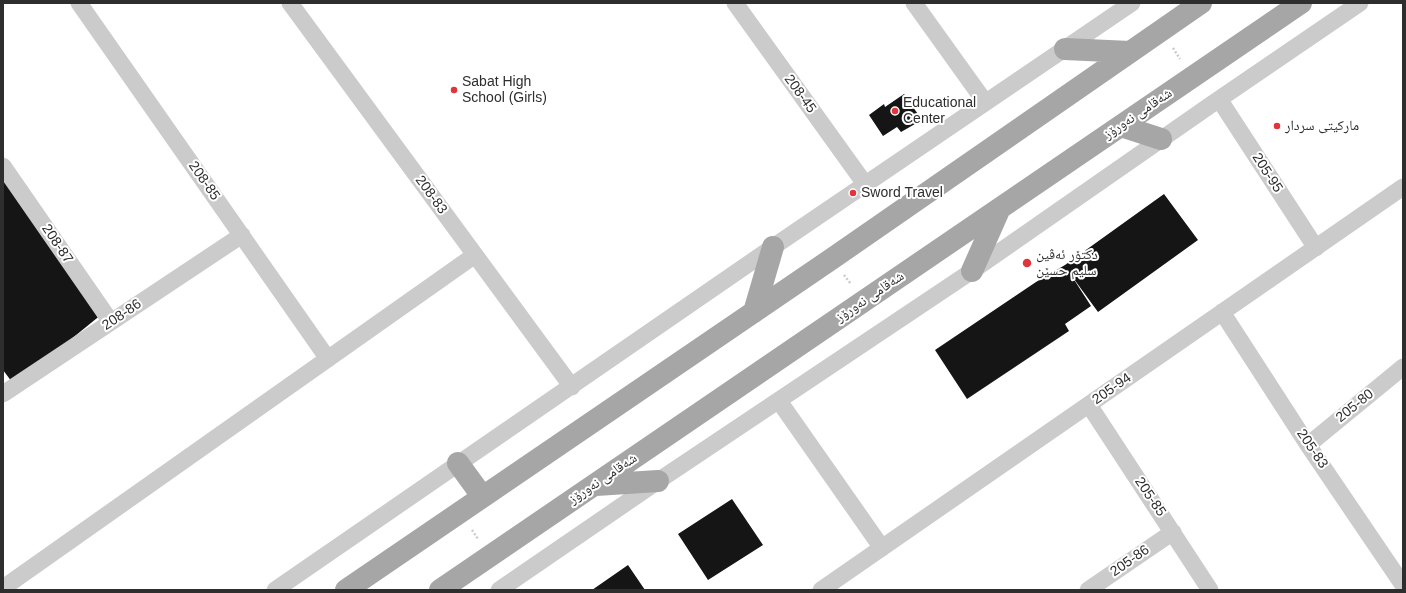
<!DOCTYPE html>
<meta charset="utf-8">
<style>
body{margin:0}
#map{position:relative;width:1406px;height:593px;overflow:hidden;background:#fff;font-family:Arial,sans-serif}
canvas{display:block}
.frame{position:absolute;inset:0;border:4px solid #2e2e2e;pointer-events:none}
</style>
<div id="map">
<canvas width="1406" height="593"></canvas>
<div class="frame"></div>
</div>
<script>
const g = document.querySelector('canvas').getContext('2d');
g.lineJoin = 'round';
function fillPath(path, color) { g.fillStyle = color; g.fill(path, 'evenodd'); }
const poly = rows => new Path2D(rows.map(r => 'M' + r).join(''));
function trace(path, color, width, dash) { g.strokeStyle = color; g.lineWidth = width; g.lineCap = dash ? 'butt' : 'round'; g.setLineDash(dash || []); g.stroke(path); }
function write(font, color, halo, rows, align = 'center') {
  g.font = font + ' Arial,"Noto Naskh Arabic",sans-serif'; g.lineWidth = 4; g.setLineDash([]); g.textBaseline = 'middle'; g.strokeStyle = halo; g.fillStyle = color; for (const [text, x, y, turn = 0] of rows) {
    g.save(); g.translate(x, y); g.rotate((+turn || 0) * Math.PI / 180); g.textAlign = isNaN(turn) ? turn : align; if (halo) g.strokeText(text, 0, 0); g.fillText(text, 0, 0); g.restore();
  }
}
const building = poly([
 [904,94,922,120,901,132,897,127,883,136,869,115,884,104,885,107],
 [3,176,102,314,59,349,12,382,3,370],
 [1164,194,1198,240,1098,312,1071,275,1091,306,1065,324,1069,331,967,399,935,350,1036,282,1065,265],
 [732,499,763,545,708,580,678,534],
 [628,565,645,590,592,590]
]);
const path = poly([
 [1173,48,1180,59],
 [844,275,851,284],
 [472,530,478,539]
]);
const minor = poly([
 [79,3,328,359],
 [290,3,572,387],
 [735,3,865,184],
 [914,3,985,102],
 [1219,99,1316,248],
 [3,166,111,322],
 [1222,312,1308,445,1403,585],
 [3,394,242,235],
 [779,401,882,548],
 [1089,405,1210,590],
 [1308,445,1403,367],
 [3,588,475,255],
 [275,590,773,247,1132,3],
 [499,590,658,481,972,271,1212,104,1360,3],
 [821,590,1403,187],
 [1088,590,1173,532]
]);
const primary = poly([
 [1065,49,1130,52],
 [1121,126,1161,139],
 [972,271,1000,208],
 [754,312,773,247],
 [458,463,482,496],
 [596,485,658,481],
 [346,590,833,258,1201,3],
 [440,590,1301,3]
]);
const markers = [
 [454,90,4,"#e1353d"],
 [895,111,4,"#e1353d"],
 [1277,126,4,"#e1353d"],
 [853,193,4,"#e1353d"],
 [1027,263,5,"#e1353d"]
];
const poiNames = [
 ["Sabat High",462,82],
 ["School (Girls)",462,98],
 ["Educational",903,103],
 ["Center",903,119],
 ["ماركيتى سردار",1285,126],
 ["Sword Travel",861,193],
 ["دکتۆر ئەڤین",1036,255],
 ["سلیم حسێن",1036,271]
];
const streetNames = [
 ["208-45",800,94,54],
 ["شەقامی نەورۆز",1138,114,-34],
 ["205-95",1267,173,57],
 ["208-85",204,181,55],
 ["208-83",431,195,54],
 ["208-87",57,244,56],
 ["شەقامی نەورۆز",870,297,-34],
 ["208-86",122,315,-34],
 ["205-94",1112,389,-35],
 ["205-80",1355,406,-39],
 ["205-83",1312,449,56],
 ["شەقامی نەورۆز",603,479,-34],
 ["205-85",1150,497,56],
 ["205-86",1130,561,-35]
];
fillPath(building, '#151515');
trace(path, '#cbcbcb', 2.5, [2, 2]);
trace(minor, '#cbcbcb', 17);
trace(primary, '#a6a6a6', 22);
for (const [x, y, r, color] of markers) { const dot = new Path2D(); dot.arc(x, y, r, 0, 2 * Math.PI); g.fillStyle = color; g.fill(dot); trace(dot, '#fff', 1.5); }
write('14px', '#2e2e2e', '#fff', poiNames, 'left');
write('14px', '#2e2e2e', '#fff', streetNames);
</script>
